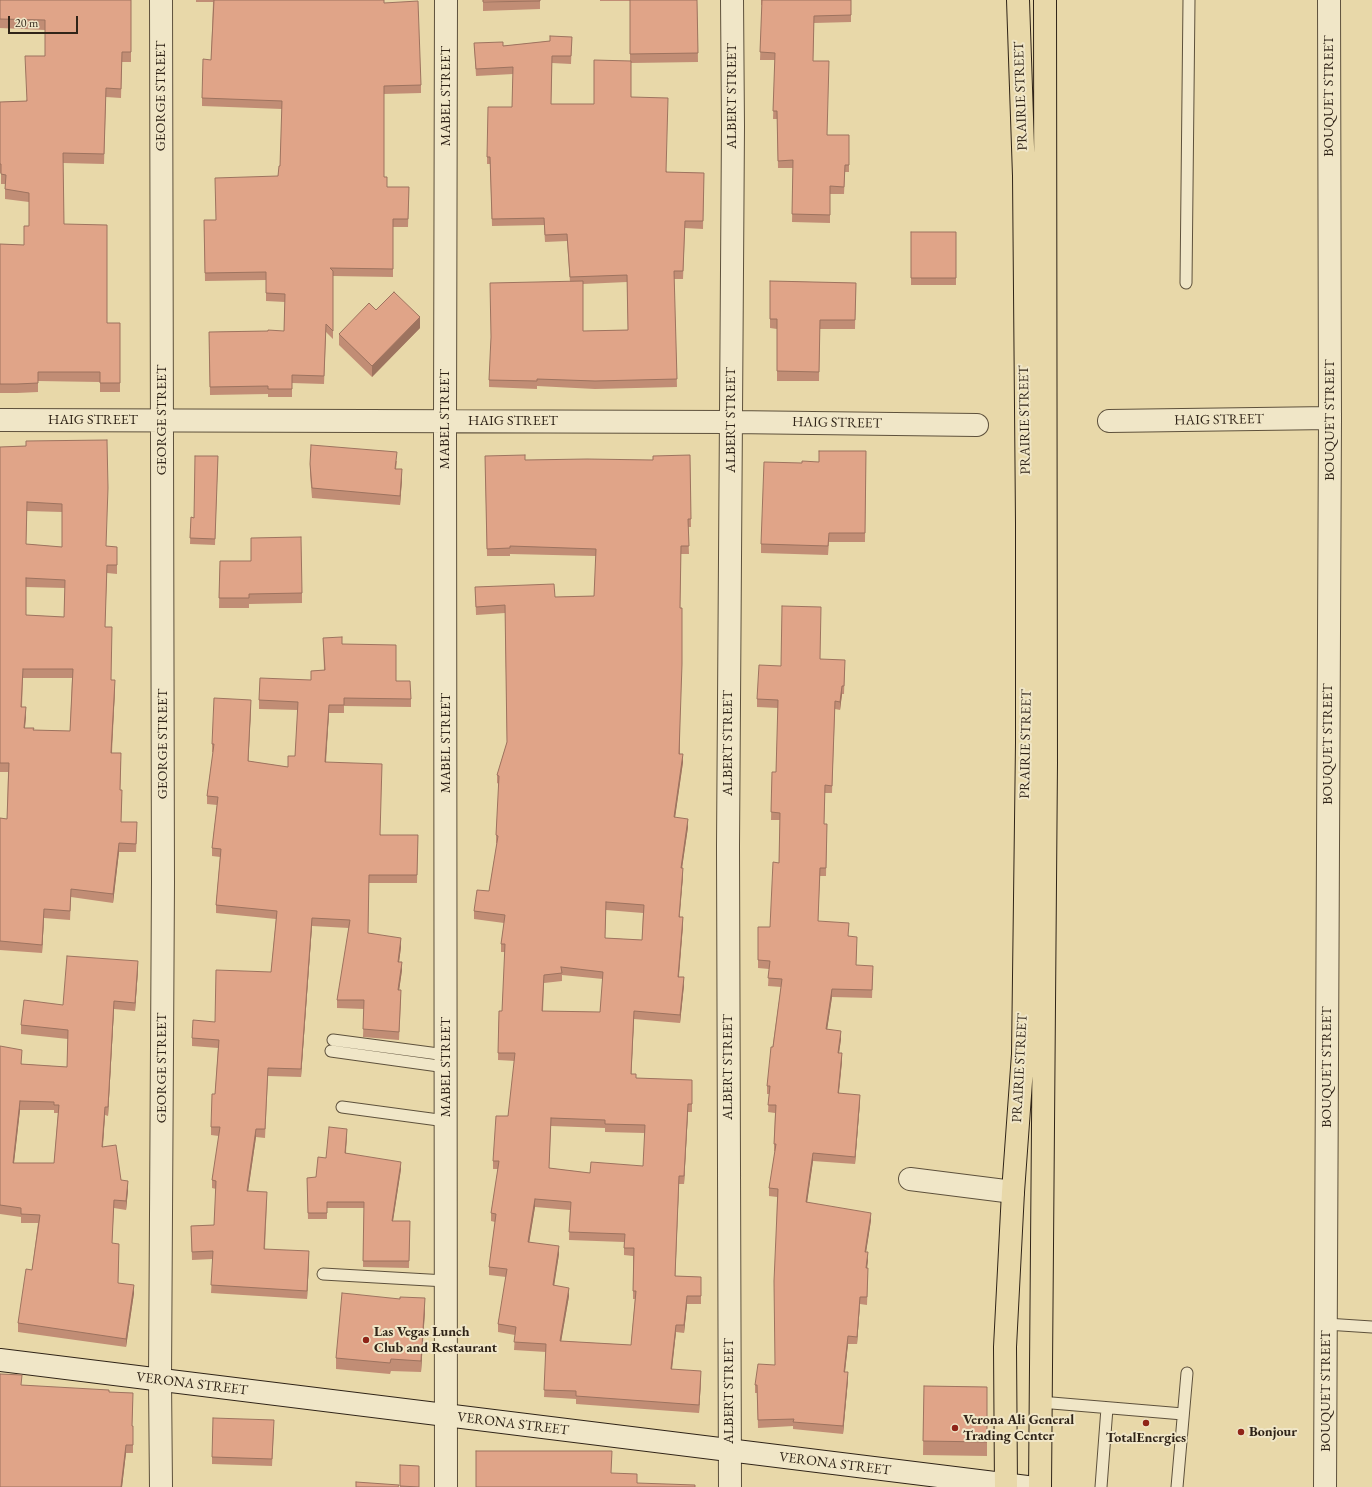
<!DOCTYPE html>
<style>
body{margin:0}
#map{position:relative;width:1372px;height:1487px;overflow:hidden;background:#e8d8a9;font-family:"EB Garamond",serif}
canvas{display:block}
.scale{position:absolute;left:8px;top:16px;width:70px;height:18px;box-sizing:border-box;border:2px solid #302418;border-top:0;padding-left:5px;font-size:12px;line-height:14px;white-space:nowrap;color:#302418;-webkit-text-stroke:3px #f0e6c7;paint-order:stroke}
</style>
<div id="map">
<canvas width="1372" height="1487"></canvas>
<div class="scale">20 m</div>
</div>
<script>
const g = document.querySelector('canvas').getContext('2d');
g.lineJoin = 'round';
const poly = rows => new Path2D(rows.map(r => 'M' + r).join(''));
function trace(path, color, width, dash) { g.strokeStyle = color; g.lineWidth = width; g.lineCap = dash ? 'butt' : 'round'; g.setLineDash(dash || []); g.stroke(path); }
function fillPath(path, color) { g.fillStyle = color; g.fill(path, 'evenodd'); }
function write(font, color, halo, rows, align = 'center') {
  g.font = font + ' "EB Garamond",serif'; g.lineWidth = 4; g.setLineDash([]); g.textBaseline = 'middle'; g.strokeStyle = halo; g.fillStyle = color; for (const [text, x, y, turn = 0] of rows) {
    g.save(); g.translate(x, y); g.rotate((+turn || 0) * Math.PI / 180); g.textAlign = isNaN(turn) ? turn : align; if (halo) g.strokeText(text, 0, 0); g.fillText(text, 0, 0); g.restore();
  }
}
const lane = poly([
 [1186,283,1189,0],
 [333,1040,446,1055],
 [331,1051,446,1067],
 [342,1107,446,1121],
 [323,1274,446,1281],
 [1326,1324,1372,1327],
 [1040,1402,1183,1414],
 [1101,1487,1107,1408],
 [1177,1487,1187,1373]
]);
const street = poly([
 [161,0,163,881,160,1380,161,1487],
 [0,420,731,422,977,425],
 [1109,421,1330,418],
 [910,1179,1013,1192],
 [446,1487,445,421,446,0],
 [730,1487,728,846,733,126,732,0],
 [1325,1487,1330,418,1329,0]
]);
const secondary = poly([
 [0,1360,1027,1487]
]);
const primary = poly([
 [1006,1487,1005,1347,1013,1192,1023,1054,1027,743,1027,523,1024,176,1018,0],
 [1040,1487,1046,762,1045,0]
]);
const wall = poly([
 [0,0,131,0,131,62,122,62,121,98,106,97,104,164,63,163,64,224,107,323,120,323,120,392,100,392,100,382,38,381,38,392,17,393,0,393,0,244,24,245,29,226,29,202,5,199,5,184,1,184,1,173,0,173,0,102,26,101,45,56,45,30,0,28],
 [196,0,384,0,384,3,421,85,421,93,384,94,384,177,387,187,409,187,408,227,393,227,393,277,333,276,333,339,326,332,324,384,292,383,292,397,268,397,268,394,210,395,209,332,284,331,285,302,266,301,266,280,205,281,204,220,216,220,278,176,280,166,282,109,202,106,202,98,211,60,213,2,196,2],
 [483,0,540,0,540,9,483,11],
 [600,0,697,0,698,62,631,63,631,97,667,172,704,173,703,229,685,228,683,279,674,279,677,387,595,389,537,386,537,389,489,387,489,380,570,282,567,241,545,242,544,225,492,226,490,164,487,164,487,157,512,107,513,74,476,76,474,43,503,46,550,41,572,37,571,64,552,63,551,104,594,104,630,61,630,1,600,1],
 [627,282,628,330,583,331,583,284],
 [761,0,851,0,851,22,814,23,813,61,827,135,849,135,849,172,845,172,844,194,830,194,830,223,792,222,793,168,778,168,777,119,773,119,775,60,760,60,762,5,761,5],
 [911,232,956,232,956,285,911,285],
 [770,281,856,283,855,329,820,329,819,381,777,381,777,329,770,328],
 [376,310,420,328,372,377,339,345,339,334],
 [26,446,106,546,117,547,117,574,107,573,105,627,111,680,115,689,112,753,121,762,120,790,122,799,121,822,137,831,136,852,119,852,113,903,71,897,70,920,44,918,42,953,0,950,0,818,7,819,8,772,0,772,0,447],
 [27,511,62,512,62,547,26,544],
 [26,587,65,588,64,617,26,615],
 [23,678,72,678,70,731,33,730,25,728,26,716,22,707],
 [866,451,865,542,829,542,828,555,761,553,761,544,802,463,819,462],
 [690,455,691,527,688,527,689,554,681,554,680,608,680,754,683,762,675,817,688,827,682,868,683,876,679,917,683,925,679,977,684,985,680,1023,634,1019,631,1074,636,1078,692,1080,692,1112,688,1112,684,1184,679,1184,675,1276,701,1277,701,1304,687,1304,684,1333,676,1332,672,1369,701,1379,699,1413,576,1404,576,1399,544,1397,546,1352,514,1350,515,1335,498,1332,498,1324,506,1277,489,1275,489,1267,495,1222,491,1221,491,1213,498,1169,493,1169,493,1161,508,1116,515,1061,498,1060,499,1011,502,1011,505,952,501,952,501,944,504,923,474,919,474,911,489,891,497,843,496,843,496,835,499,784,497,783,497,775,507,742,505,613,476,615,475,587,555,597,594,596,596,556,510,554,510,556,487,556,485,456,525,460,653,460],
 [606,910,643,913,642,940,605,938],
 [562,975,603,979,600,1012,543,1011,544,983,562,981],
 [551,1126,605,1128,605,1132,645,1133,643,1166,590,1173,549,1168],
 [535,1207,570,1210,569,1240,624,1242,624,1255,633,1256,633,1299,635,1299,631,1345,561,1341,569,1296,554,1285,559,1254,529,1242],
 [218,456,215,545,190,544,191,517,194,518],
 [397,461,396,469,402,479,400,505,312,498,310,474,310,464],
 [220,561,302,593,302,603,249,604,249,608,219,608],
 [323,638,342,644,396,681,411,699,411,707,344,706,344,713,329,713,326,763,381,835,418,835,417,883,369,883,368,933,401,947,399,962,402,970,399,990,401,998,399,1040,363,1037,364,1009,337,1008,337,1000,349,928,312,926,301,1077,268,1076,265,1138,256,1137,248,1191,267,1200,265,1249,309,1260,307,1299,211,1293,213,1259,192,1260,191,1226,214,1225,216,1189,212,1188,212,1180,219,1136,211,1135,211,1127,215,1094,218,1048,192,1046,192,1038,215,1022,271,972,276,919,216,913,216,905,220,857,212,856,212,848,217,805,207,804,207,796,213,752,212,752,212,744,251,708,248,761,288,767,295,756,298,710,259,709,259,700,311,680,311,671,324,670],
 [820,659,845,667,844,694,842,694,840,710,835,709,832,793,825,793,824,824,827,824,826,876,820,876,818,921,848,936,857,945,856,965,873,973,872,998,832,997,827,1029,841,1039,839,1053,842,1061,839,1093,860,1102,855,1164,813,1161,807,1202,871,1220,866,1252,868,1260,867,1268,868,1276,867,1305,860,1304,857,1344,848,1344,845,1372,848,1380,843,1434,793,1429,793,1426,758,1428,757,1393,755,1393,755,1385,775,1365,777,1197,769,1196,769,1188,775,1151,774,1151,774,1144,775,1113,768,1112,769,1094,767,1094,767,1086,781,987,768,986,769,969,758,968,758,927,770,927,779,863,780,820,771,820,772,772,776,772,778,708,757,707,757,699,781,666],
 [138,970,135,1011,114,1009,108,1116,105,1115,103,1147,121,1180,128,1190,126,1210,114,1208,112,1243,119,1252,118,1283,134,1293,126,1347,18,1332,18,1323,32,1270,38,1223,21,1223,21,1217,0,1214,0,1046,22,1064,67,1067,68,1039,21,1034,21,1025],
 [20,1110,54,1110,54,1113,58,1113,54,1163,14,1163],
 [347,1135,346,1153,401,1169,393,1221,410,1221,409,1268,363,1267,364,1208,327,1208,327,1219,308,1219,307,1178,316,1177,326,1158],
 [400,1299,425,1310,421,1372,391,1371,390,1374,336,1369,336,1358],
 [22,1385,109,1392,133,1402,132,1426,133,1426,133,1453,126,1453,122,1487,0,1487],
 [924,1386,987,1387,987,1456,923,1455],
 [274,1427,272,1466,212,1464,212,1457],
 [419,1466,419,1487,400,1487,400,1486]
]);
const shadedWall = poly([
 [420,317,420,328,372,377,372,366],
 [402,469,402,479,400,505,400,496],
 [115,680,115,689,111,761,111,753],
 [842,686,842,694,840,710,840,702],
 [251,700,251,708,248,769,248,761],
 [329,705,329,713,325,771,325,762],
 [26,707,26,716,24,736,24,728],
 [683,754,683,762,674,825,674,817],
 [688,819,688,827,681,875,681,868],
 [119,843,119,852,113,903,113,894],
 [683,868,683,876,679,925,679,917],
 [44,909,44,918,42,953,42,945],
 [683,917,683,925,678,985,678,977],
 [312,918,312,926,301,1077,301,1069],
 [401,938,401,947,398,970,398,962],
 [138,961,138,970,135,1011,135,1003],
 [402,962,402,970,398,998,398,990],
 [684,977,684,985,680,1023,680,1015],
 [832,989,832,997,826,1037,826,1029],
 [114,1001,114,1009,108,1116,108,1107],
 [634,1011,634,1019,631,1082,631,1074],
 [841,1031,841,1039,838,1060,838,1053],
 [842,1053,842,1061,838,1100,838,1093],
 [860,1095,860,1102,855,1164,855,1157],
 [20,1101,20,1110,13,1171,13,1163],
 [688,1104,688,1112,684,1184,684,1176],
 [105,1107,105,1115,102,1156,102,1147],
 [256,1129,256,1137,247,1199,247,1191],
 [347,1129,347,1135,345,1159,345,1153],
 [813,1153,813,1161,806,1210,806,1202],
 [401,1162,401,1169,392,1227,392,1221],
 [679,1176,679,1184,675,1284,675,1276],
 [128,1181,128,1190,126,1210,126,1201],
 [535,1199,535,1207,528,1250,528,1242],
 [871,1213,871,1220,865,1259,865,1252],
 [559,1246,559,1254,553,1293,553,1285],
 [309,1251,309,1260,307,1299,307,1291],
 [868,1252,868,1260,866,1276,866,1268],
 [134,1285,134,1293,126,1347,126,1339],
 [569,1288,569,1296,560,1348,560,1341],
 [687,1296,687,1304,684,1333,684,1325],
 [860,1297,860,1304,857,1344,857,1337],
 [425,1298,425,1310,421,1372,421,1361],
 [676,1325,676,1332,671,1377,671,1369],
 [848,1336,848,1344,844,1380,844,1372],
 [701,1371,701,1379,699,1413,699,1405],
 [848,1372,848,1380,843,1434,843,1426],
 [126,1445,126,1453,122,1487,121,1487]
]);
const building = poly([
 [0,0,131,0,131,52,122,52,121,89,106,88,104,154,63,153,64,224,107,225,107,323,120,323,120,383,100,383,100,372,38,372,38,383,17,384,0,384,0,244,24,245,24,226,29,226,29,193,5,189,6,175,1,174,1,164,0,164,0,102,27,101,25,56,45,56,45,20,0,19,0,0],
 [214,0,384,0,384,3,418,1,421,85,384,86,384,177,387,177,387,187,409,187,408,219,393,219,393,269,330,268,333,271,333,331,326,324,324,376,292,375,292,389,268,389,268,386,210,387,209,332,268,331,268,330,284,331,285,294,266,293,266,272,205,273,204,220,216,220,215,178,278,176,279,166,280,166,282,101,202,98,203,59,211,60,214,0],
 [483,0,540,0,540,1,483,2,483,0],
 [630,0,697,0,698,53,630,54,630,0],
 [762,0,851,0,851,15,814,16,813,61,829,61,827,135,849,135,849,165,845,165,844,187,830,186,830,215,792,214,793,160,778,161,777,111,773,111,775,53,760,52,762,0],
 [550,36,572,37,571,56,552,56,551,104,594,104,594,60,631,61,631,97,668,98,666,172,704,173,703,221,685,221,683,271,674,271,677,379,595,381,537,379,537,381,489,380,491,337,490,283,583,281,583,331,628,330,627,275,570,277,567,234,545,235,544,218,492,219,490,157,487,157,488,107,512,107,513,67,476,69,474,43,503,42,503,46,550,41,550,36],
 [911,232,956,232,956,278,911,278,911,232],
 [770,281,856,283,855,320,820,320,819,372,777,371,777,319,770,319,770,281],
 [394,292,420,317,372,366,339,334,369,303,376,310,394,292],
 [107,440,108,488,106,546,117,547,117,565,107,565,105,627,112,627,111,680,115,680,111,753,121,753,120,790,122,790,121,822,137,822,136,844,119,843,113,894,71,889,70,911,44,909,42,945,0,941,0,818,7,819,9,763,0,763,0,447,26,446,26,441,107,440],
 [27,502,62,504,62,547,26,544,27,502],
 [26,578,65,580,64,617,26,615,26,578],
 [23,669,73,669,70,731,33,730,34,728,24,728,26,707,21,707,23,669],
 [311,445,397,452,395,469,402,469,400,496,312,488,310,464,311,445],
 [819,451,866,451,865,533,829,533,828,546,761,544,764,462,802,463,802,461,819,462,819,451],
 [525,455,525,460,587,459,653,460,653,456,690,455,691,519,688,519,689,546,681,546,680,608,682,608,682,664,679,754,683,754,674,817,688,819,681,868,683,868,679,917,683,917,678,977,684,977,680,1015,634,1011,631,1074,636,1074,636,1078,692,1080,692,1104,688,1104,684,1176,679,1176,675,1276,701,1277,701,1296,687,1296,684,1325,676,1325,671,1369,701,1371,699,1405,576,1396,576,1391,544,1390,546,1344,514,1342,516,1327,498,1324,507,1269,489,1267,496,1214,491,1213,499,1161,493,1161,496,1116,508,1116,515,1053,498,1053,499,1011,502,1011,505,944,501,944,505,915,474,911,477,890,489,891,498,836,496,835,499,776,497,775,507,742,505,605,476,607,475,587,554,584,555,597,594,596,596,549,510,546,510,548,487,549,485,456,525,455],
 [606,902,644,905,642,940,605,938,606,902],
 [561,967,603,972,600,1012,542,1011,544,975,562,973,561,967],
 [551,1118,605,1120,605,1124,645,1125,643,1166,591,1162,590,1173,549,1168,551,1118],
 [535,1199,571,1202,569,1232,625,1234,624,1248,634,1248,633,1291,636,1291,631,1345,560,1341,569,1288,553,1285,559,1246,528,1242,535,1199],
 [195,456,218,456,215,539,190,538,191,517,194,518,195,456],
 [301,537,302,593,249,594,249,598,219,598,220,561,251,561,251,538,301,537],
 [782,606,821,607,820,659,845,660,844,686,842,686,840,702,835,701,832,786,825,785,824,824,827,824,826,868,820,868,818,921,849,923,848,936,857,937,856,965,873,966,872,990,832,989,826,1029,841,1031,838,1053,842,1053,838,1093,860,1095,855,1157,813,1153,806,1202,871,1213,865,1252,868,1252,866,1268,868,1268,867,1297,860,1297,857,1337,848,1336,844,1372,848,1372,843,1426,793,1422,794,1419,758,1420,757,1385,755,1385,758,1364,775,1365,774,1281,778,1189,769,1188,776,1144,774,1144,776,1105,768,1105,770,1086,767,1086,771,1047,773,1047,782,979,768,978,770,961,758,960,758,927,770,927,773,862,779,863,780,813,771,812,772,772,776,772,778,700,757,699,759,665,781,666,782,606],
 [342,637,342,644,396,645,396,681,410,681,411,699,344,698,344,705,329,705,325,762,382,764,380,835,418,835,417,875,369,875,368,933,401,938,398,962,402,962,398,990,401,990,399,1032,363,1029,364,1000,337,1000,350,920,312,918,301,1069,268,1068,265,1129,256,1129,247,1191,267,1192,264,1249,309,1251,307,1291,211,1285,213,1251,192,1252,191,1226,214,1225,216,1181,212,1180,220,1127,211,1127,212,1094,215,1094,219,1040,192,1038,193,1020,215,1022,216,970,271,972,277,911,216,905,221,849,212,848,218,797,207,796,214,744,212,744,214,698,251,700,248,761,288,767,288,756,295,756,298,702,259,700,260,678,311,680,311,671,325,670,323,638,342,637],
 [67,956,138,961,135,1003,114,1001,108,1107,105,1107,102,1147,116,1145,121,1180,128,1181,126,1201,114,1200,112,1243,119,1244,118,1283,134,1285,126,1339,18,1323,26,1269,32,1270,40,1215,21,1214,21,1208,0,1205,0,1046,22,1050,21,1064,67,1067,68,1030,21,1025,24,1000,63,1005,67,956],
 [20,1101,54,1102,54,1105,59,1105,54,1163,13,1163,20,1101],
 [329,1127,347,1129,345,1153,401,1162,392,1221,410,1221,409,1261,363,1261,364,1202,327,1202,327,1213,308,1213,307,1178,316,1177,318,1157,326,1158,329,1127],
 [342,1293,400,1299,400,1297,425,1298,421,1361,391,1359,390,1363,336,1358,342,1293],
 [0,1374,22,1375,21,1385,109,1390,109,1392,133,1393,132,1426,133,1426,133,1445,126,1445,121,1487,0,1487,0,1374],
 [924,1386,987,1387,987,1442,923,1441,924,1386],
 [213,1418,274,1420,272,1459,212,1457,213,1418],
 [476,1451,612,1451,611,1473,637,1474,637,1483,695,1485,695,1487,476,1487,476,1451],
 [400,1465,419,1466,419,1487,400,1486,400,1465],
 [356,1482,399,1485,398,1487,356,1487,356,1482]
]);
const markers = [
 [366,1340,4,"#8f2418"],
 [1146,1423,4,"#8f2418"],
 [955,1428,4,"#8f2418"],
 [1241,1432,4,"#8f2418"]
];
const streetNames = [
 ["GEORGE STREET",161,96,-90],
 ["MABEL STREET",446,96,-90],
 ["ALBERT STREET",732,96,-90],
 ["PRAIRIE STREET",1021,96,-92],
 ["BOUQUET STREET",1329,96,-90],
 ["MABEL STREET",445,419,-90],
 ["HAIG STREET",93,420],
 ["GEORGE STREET",162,420,-90],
 ["ALBERT STREET",731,420,-90],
 ["PRAIRIE STREET",1025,420,-91],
 ["HAIG STREET",1219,420,-1],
 ["BOUQUET STREET",1330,420,-90],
 ["HAIG STREET",513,421],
 ["HAIG STREET",837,423,1],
 ["MABEL STREET",446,743,-90],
 ["ALBERT STREET",728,743,-90],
 ["GEORGE STREET",163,744,-90],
 ["PRAIRIE STREET",1026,744,-89],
 ["BOUQUET STREET",1328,744,-90],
 ["MABEL STREET",446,1067,-90],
 ["ALBERT STREET",728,1067,-90],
 ["BOUQUET STREET",1327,1067,-90],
 ["GEORGE STREET",162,1068,-90],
 ["PRAIRIE STREET",1020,1068,-87],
 ["VERONA STREET",192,1384,7],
 ["ALBERT STREET",729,1391,-90],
 ["BOUQUET STREET",1326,1391,-90],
 ["VERONA STREET",513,1424,7],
 ["VERONA STREET",835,1464,7]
];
const poiNames = [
 ["Las Vegas Lunch",374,1332],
 ["Club and Restaurant",374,1348],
 ["Verona Ali General",963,1420],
 ["Trading Center",963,1436],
 ["Bonjour",1249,1432],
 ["TotalEnergies",1146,1438,"center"]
];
trace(lane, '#5e513c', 13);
trace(street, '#5e513c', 24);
trace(secondary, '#302418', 24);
trace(primary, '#302418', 24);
trace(lane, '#f0e6c7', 11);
trace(street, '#f0e6c7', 22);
trace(secondary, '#f0e6c7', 22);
trace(primary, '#e8d8a9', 22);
fillPath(wall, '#c18d75');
fillPath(shadedWall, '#9d735f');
fillPath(building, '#e0a488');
trace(building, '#9d735f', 1);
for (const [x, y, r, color] of markers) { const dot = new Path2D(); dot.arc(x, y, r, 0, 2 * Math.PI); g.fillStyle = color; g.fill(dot); trace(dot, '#f0e6c7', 1.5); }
write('14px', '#302418', '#f0e6c7', streetNames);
write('bold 14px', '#302418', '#f0e6c7', poiNames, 'left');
</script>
